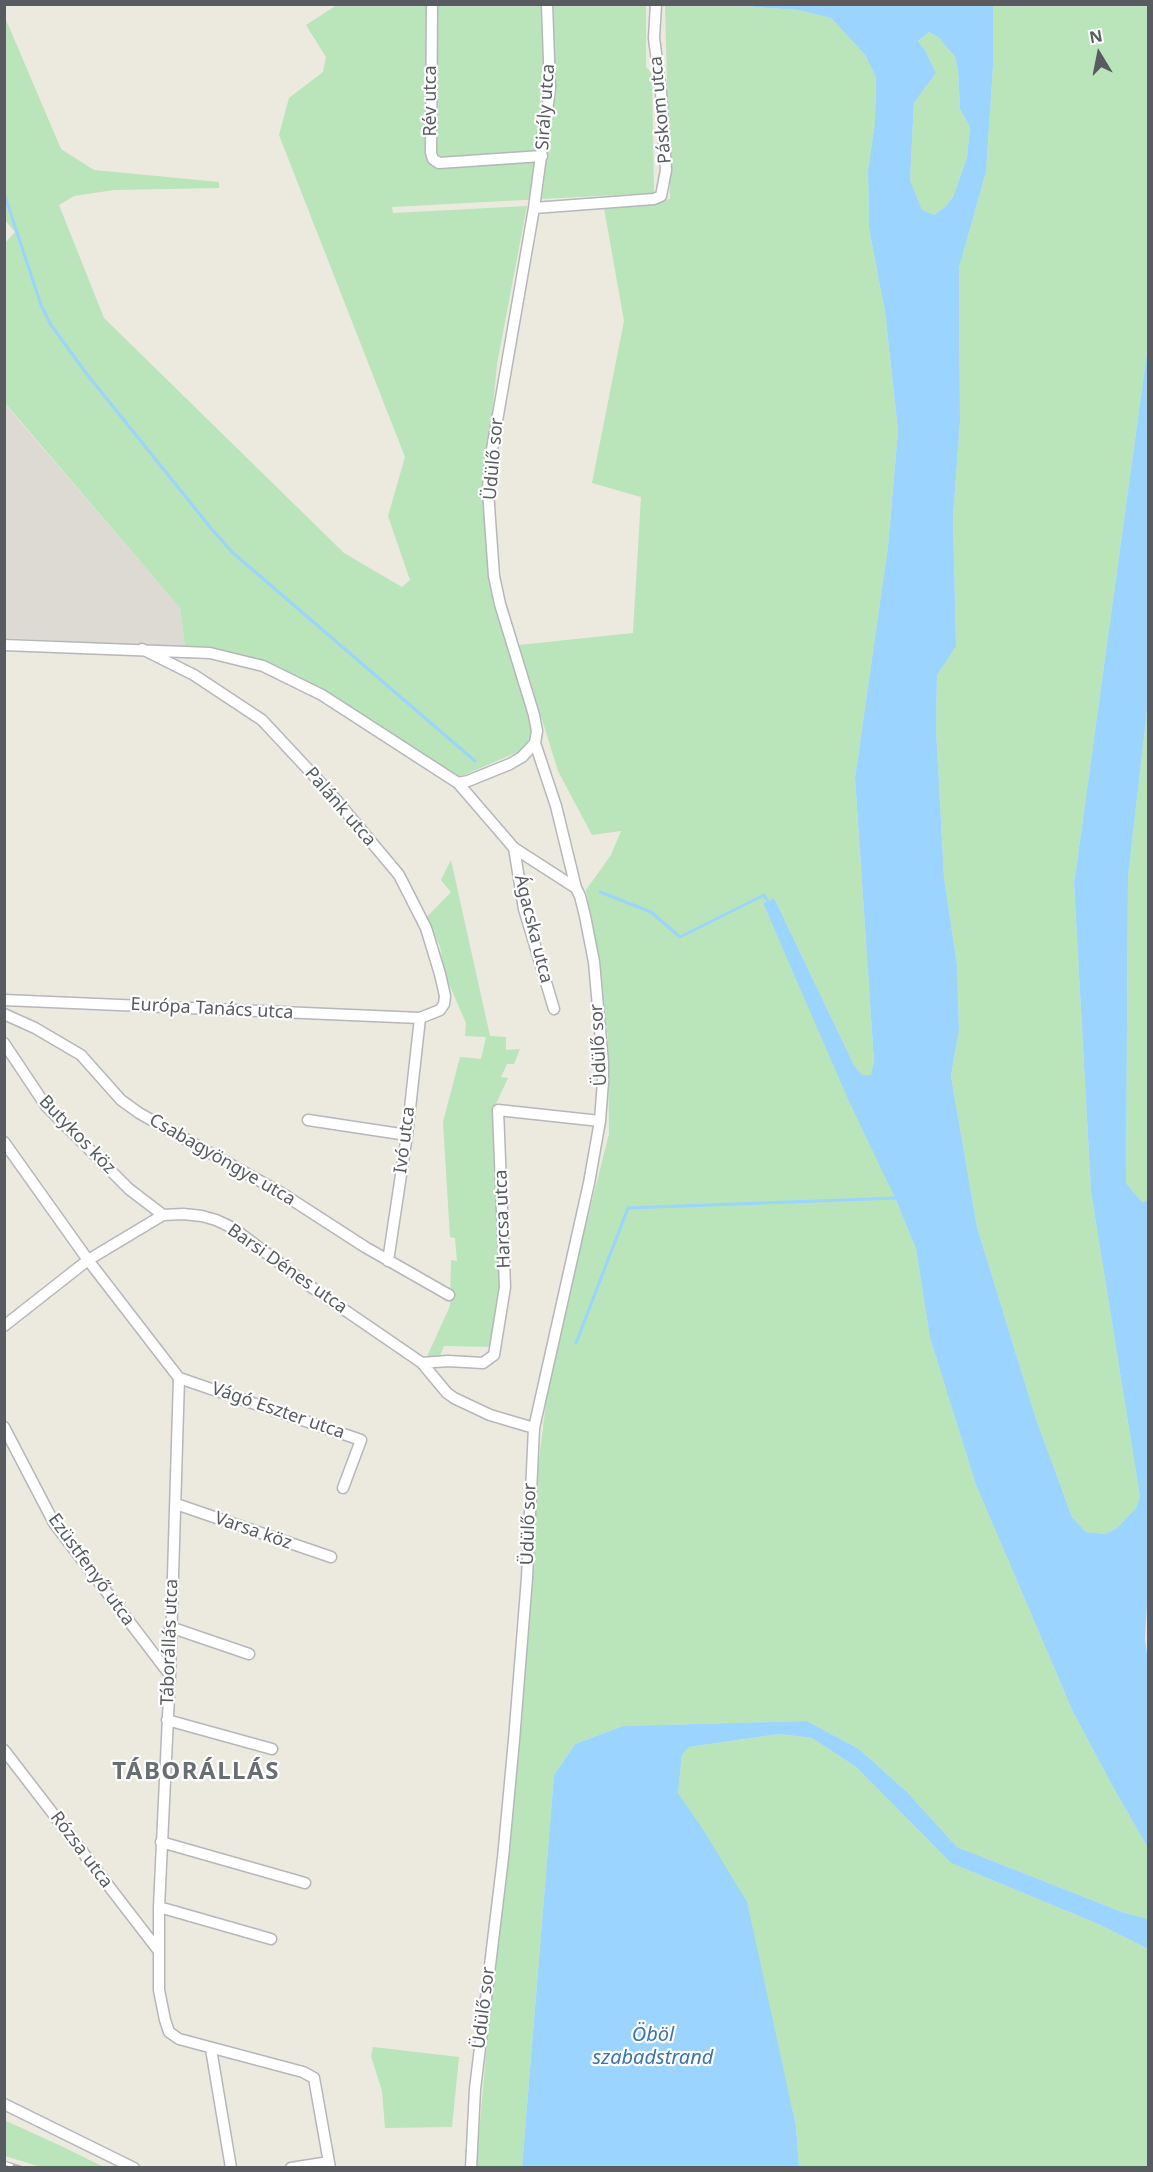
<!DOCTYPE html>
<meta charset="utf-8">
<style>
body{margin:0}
#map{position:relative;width:1153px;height:2172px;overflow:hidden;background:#ece9df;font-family:"Noto Sans",sans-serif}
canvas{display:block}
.frame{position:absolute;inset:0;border:6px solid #585c60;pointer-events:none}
.north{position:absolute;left:1069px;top:24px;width:60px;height:60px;-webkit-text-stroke:4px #fff;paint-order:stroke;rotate:350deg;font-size:16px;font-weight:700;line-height:24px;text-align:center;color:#585c60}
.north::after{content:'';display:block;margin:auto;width:21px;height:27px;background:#585c60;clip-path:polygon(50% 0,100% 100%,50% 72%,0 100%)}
</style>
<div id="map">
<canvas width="1153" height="2172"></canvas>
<div class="frame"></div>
<div class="north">N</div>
</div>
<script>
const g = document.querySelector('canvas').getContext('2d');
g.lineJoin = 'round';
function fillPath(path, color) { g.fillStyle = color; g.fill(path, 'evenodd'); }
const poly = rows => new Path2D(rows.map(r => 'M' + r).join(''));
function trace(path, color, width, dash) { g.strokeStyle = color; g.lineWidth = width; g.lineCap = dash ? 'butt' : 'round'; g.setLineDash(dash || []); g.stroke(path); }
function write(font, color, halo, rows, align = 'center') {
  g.font = font + ' "Noto Sans",sans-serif'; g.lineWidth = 4.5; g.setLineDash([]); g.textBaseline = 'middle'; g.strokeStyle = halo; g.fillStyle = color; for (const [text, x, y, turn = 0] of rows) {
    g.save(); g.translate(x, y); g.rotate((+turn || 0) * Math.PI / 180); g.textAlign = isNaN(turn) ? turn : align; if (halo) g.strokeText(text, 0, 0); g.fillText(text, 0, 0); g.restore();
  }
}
const industrial = poly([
 [4,403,180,608,185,647,5,638]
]);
const green = poly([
 [752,4,754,7,798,10,831,18,865,55,876,78,875,121,868,171,869,229,885,312,898,431,888,546,855,778,874,1062,872,1075,862,1075,854,1065,774,898,763,903,895,1198,916,1249,930,1338,976,1485,1073,1712,1114,1789,1148,1848,1148,1919,1122,1912,957,1847,907,1792,859,1749,807,1721,623,1726,575,1744,554,1775,522,2167,476,2168,536,1484,551,1363,609,1134,608,1038,586,890,611,855,621,831,592,835,558,771,519,645,633,633,641,497,592,483,624,321,604,208,670,199,665,5],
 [337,5,646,5,646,67,652,74,654,193,392,207,393,213,527,206,497,364,486,480,490,568,537,738,520,751,457,778,405,750,263,666,185,647,180,608,5,403,5,243,15,232,4,219,4,15,61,149,94,170,219,182,219,188,114,190,74,196,59,205,104,318,344,553,402,587,410,580,388,516,405,457,279,135,289,98,323,72,326,57,306,25],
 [993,5,1148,5,1148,345,1074,884,1091,1192,1140,1497,1136,1508,1117,1528,1105,1534,1086,1532,1072,1517,1036,1419,977,1227,951,1076,959,1030,957,965,944,877,936,728,937,676,956,646,953,517,960,422,959,268,986,172,993,67],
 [929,32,938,37,955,57,958,70,960,109,970,127,967,157,953,197,945,207,934,215,922,211,910,180,914,103,936,73,925,50,918,41],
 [1148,702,1148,1200,1142,1202,1126,1183,1128,877],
 [451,860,490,1036,506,1037,506,1050,520,1049,514,1064,507,1064,501,1077,508,1078,495,1106,502,1285,494,1347,444,1346,438,1360,425,1361,450,1306,451,1260,457,1261,455,1238,450,1237,443,1122,460,1057,481,1059,486,1037,465,1036,466,1023,445,975,440,947,427,917,451,892,441,880],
 [779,1734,812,1738,856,1767,951,1863,1098,1924,1148,1949,1148,2167,799,2167,796,2126,759,1961,678,1793,682,1755,689,1747],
 [373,2047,459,2057,452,2127,385,2128,382,2091,371,2056],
 [4,2120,59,2145,104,2167,41,2167,5,2156]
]);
const water = poly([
 [752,5,993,5,993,67,986,172,959,268,960,422,953,517,956,646,937,676,936,728,944,877,957,965,959,1030,951,1076,977,1227,1036,1419,1072,1517,1086,1532,1105,1534,1117,1528,1136,1508,1140,1497,1091,1192,1074,884,1148,345,1148,702,1128,877,1126,1183,1142,1202,1148,1200,1148,1586,1145,1639,1148,1662,1148,1848,1114,1789,1073,1712,976,1485,930,1338,916,1249,895,1198,848,1099,763,903,774,898,854,1065,862,1075,871,1075,874,1062,855,778,888,546,898,431,885,312,869,229,868,171,875,121,876,78,865,55,831,18,798,10,754,7],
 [929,32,938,37,955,57,958,70,960,109,970,127,967,157,953,197,945,207,934,215,922,210,910,180,914,103,936,73,925,50,918,41],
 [807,1721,859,1749,907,1792,957,1847,1122,1912,1148,1919,1148,1949,1098,1924,951,1863,856,1767,812,1738,779,1734,689,1747,682,1755,678,1793,704,1831,747,1902,796,2126,799,2167,522,2167,554,1775,575,1744,623,1726]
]);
const stream = poly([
 [4,193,41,305,51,325,86,373,210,527,232,552,475,761],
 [600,892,651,912,680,937,764,895,767,900],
 [576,1343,628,1208,898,1198]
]);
const minor = poly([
 [432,4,431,153,433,159,439,163,542,156],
 [534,208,654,199,661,196,666,170,661,92,654,38,656,4],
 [4,645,210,653,263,666,322,695,458,783,468,781,510,764,522,757,535,743],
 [458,783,514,848,576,888],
 [514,848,524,909,554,1009],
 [4,1000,420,1018,440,1010,444,1004,445,996,440,974,426,928,399,875,332,795,262,720,194,675,142,649],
 [4,1014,35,1028,81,1055,121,1100,139,1113,283,1194,365,1247,449,1295],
 [4,1043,46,1106,129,1189,163,1215],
 [308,1120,407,1135],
 [4,1142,88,1260,179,1378,170,1675,159,1907,159,1990,165,2020,169,2032,179,2039,303,2072,314,2078,330,2168],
 [388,1261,407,1135,420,1018],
 [4,1326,88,1260,163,1215,183,1214,202,1216,216,1220,233,1228,314,1289,422,1363,447,1393,454,1398,490,1415,534,1428],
 [422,1363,448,1361,483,1363,494,1355,505,1287,498,1110,600,1121],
 [179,1378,361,1440,343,1488],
 [4,1427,54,1523,170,1675],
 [176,1504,331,1557],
 [170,1627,249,1654],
 [167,1720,272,1749],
 [4,1750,158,1950],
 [161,1842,305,1883],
 [159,1907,271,1939],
 [211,2049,231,2168],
 [4,2104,134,2168],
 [291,2168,329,2162],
 [471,2168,475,2089,503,1858,514,1740,527,1578,534,1428,589,1183,600,1121,603,1081,603,1063,594,962,585,916,580,896,576,888,556,806,535,743,537,731,534,715,500,604,494,576,490,520,488,489,490,461,534,208,550,88,547,4]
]);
const rail = poly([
 [4,2163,20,2168]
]);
const streetNames = [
 ["Rév utca",431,101,-90],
 ["Sirály utca",546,107,-86],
 ["Páskom utca",661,110,-95],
 ["Üdülő sor",494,459,-85],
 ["Palánk utca",340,807,49],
 ["Ágacska utca",533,929,76],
 ["Európa Tanács utca",212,1009,3],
 ["Üdülő sor",599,1045,-93],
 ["Butykos köz",77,1135,46],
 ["Ivó utca",405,1140,-83],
 ["Csabagyöngye utca",222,1160,30],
 ["Harcsa utca",503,1219,-92],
 ["Barsi Dénes utca",287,1269,35],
 ["Vágó Eszter utca",278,1411,19],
 ["Üdülő sor",529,1524,-88],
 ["Varsa köz",253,1531,19],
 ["Ezüstfenyő utca",91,1570,54],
 ["Táborállás utca",170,1642,-88],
 ["Rózsa utca",81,1850,53],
 ["Üdülő sor",484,2008,-83]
];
const waterNames = [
 ["Öböl",653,2035],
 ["szabadstrand",653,2058]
];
const districtNames = [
 ["TÁBORÁLLÁS",196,1772]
];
fillPath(industrial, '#dcdad3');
fillPath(green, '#bae4ba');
fillPath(water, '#9bd4ff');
trace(stream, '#9bd4ff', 3);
trace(minor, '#b5b7bc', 13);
trace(minor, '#fff', 10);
trace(rail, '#b1b2b2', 5);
trace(rail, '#fff', 3, [9]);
write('18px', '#585c60', '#fff', streetNames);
write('italic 20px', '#3974b1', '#fff', waterNames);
g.letterSpacing = '1.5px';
write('bold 24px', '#696e72', '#fff', districtNames);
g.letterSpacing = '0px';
</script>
